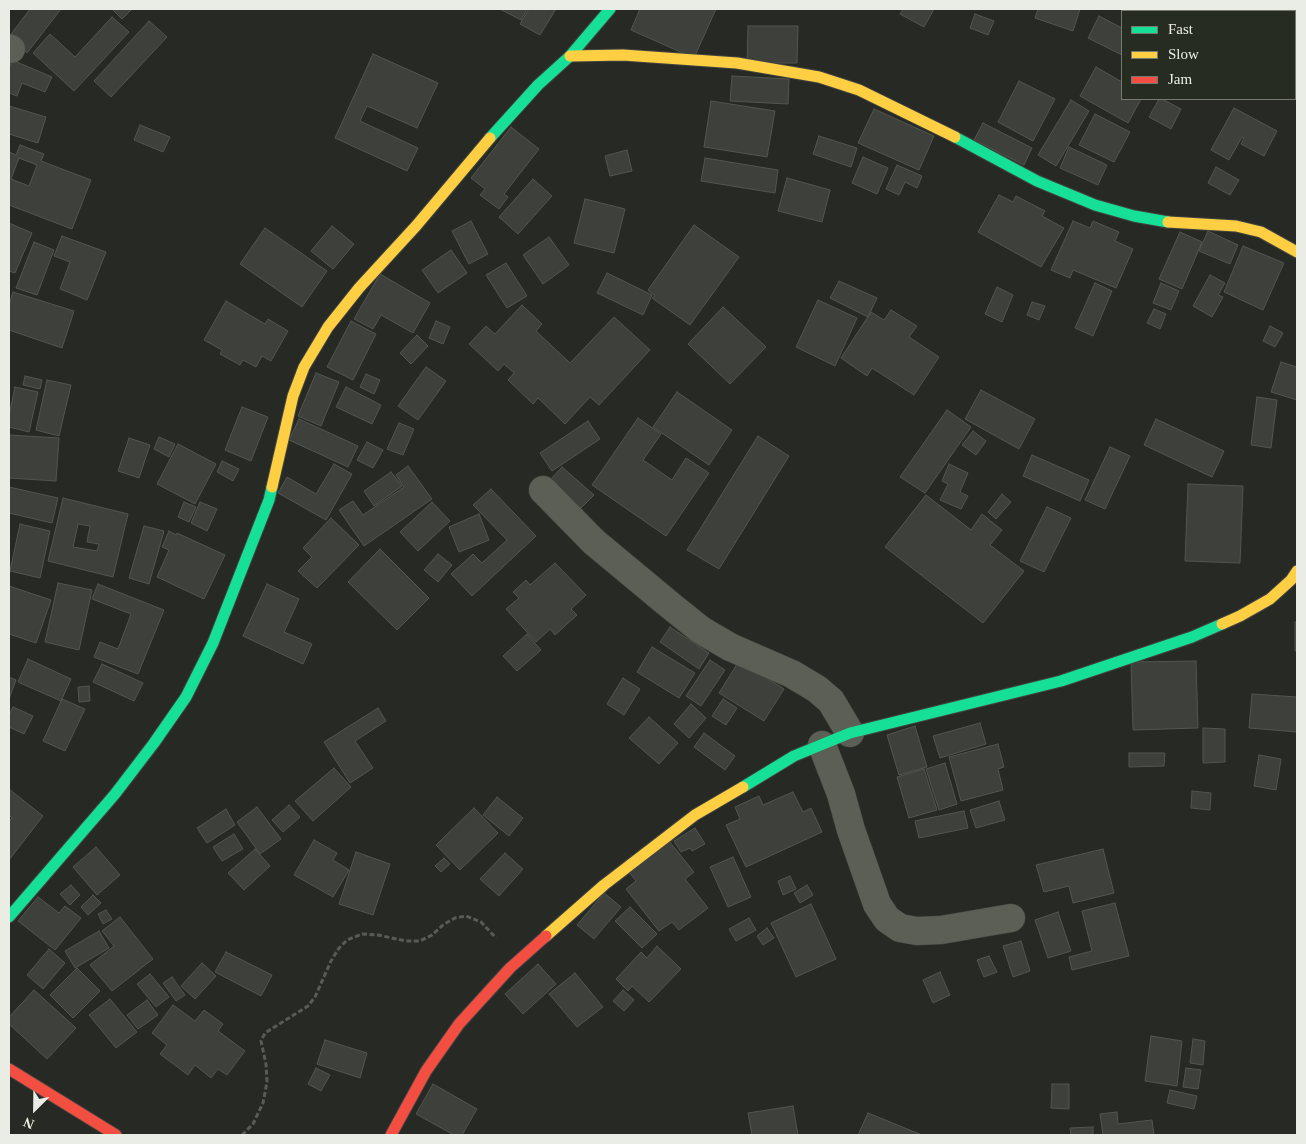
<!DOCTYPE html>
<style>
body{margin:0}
#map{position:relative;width:1306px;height:1144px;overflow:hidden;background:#272a24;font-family:Georgia,serif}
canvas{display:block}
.frame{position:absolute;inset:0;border:10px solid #eaede6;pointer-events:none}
.legend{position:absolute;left:1121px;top:10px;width:175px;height:90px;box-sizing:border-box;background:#272c22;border:1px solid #757970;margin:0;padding:6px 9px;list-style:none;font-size:15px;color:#eaede6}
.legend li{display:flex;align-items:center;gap:10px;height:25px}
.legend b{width:25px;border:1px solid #757970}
.north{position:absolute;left:10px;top:1084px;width:50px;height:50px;-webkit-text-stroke:4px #272c22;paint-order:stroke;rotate:203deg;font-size:14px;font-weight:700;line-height:20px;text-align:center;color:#eaede6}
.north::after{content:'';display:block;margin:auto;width:18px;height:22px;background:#eaede6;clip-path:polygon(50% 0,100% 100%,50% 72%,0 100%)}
</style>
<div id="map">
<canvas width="1306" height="1144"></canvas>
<div class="frame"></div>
<ul class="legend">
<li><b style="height:6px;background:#16e098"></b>Fast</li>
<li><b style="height:6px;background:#ffcf43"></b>Slow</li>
<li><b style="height:6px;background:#f24e42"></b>Jam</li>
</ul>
<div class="north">N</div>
</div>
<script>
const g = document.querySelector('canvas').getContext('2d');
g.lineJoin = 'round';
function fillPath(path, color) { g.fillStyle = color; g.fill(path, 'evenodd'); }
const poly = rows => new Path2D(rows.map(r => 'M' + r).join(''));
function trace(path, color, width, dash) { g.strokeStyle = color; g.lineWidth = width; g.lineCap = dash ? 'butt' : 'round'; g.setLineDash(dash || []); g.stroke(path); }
const building = poly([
 [30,9,61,9,27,53,9,37,30,9],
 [112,9,132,9,122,19,112,9],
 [500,9,527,9,521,20,500,9],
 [529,9,556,9,540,35,520,24,529,9],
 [640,9,716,9,694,58,631,30,640,9],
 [903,9,934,9,924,27,900,14,903,9],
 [1038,9,1080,9,1073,31,1035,18,1038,9],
 [1190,9,1212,9,1209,11,1188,11,1190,9],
 [975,14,994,21,988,35,970,28,975,14],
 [1099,16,1122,28,1122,55,1088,38,1099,16],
 [112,17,129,32,74,91,33,53,50,34,75,57,112,17],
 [149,21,167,37,111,97,94,81,149,21],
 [748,26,798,26,797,63,747,63,748,26],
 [373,54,438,83,417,128,367,106,360,121,418,148,407,171,335,138,373,54],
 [12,60,52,77,45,92,22,83,17,96,9,93,9,68,12,60],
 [1096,67,1122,82,1122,99,1141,99,1128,123,1080,96,1096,67],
 [732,76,789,79,788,104,730,101,732,76],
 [1019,81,1055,99,1033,141,998,122,1019,81],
 [1159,99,1162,99,1181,109,1171,129,1149,117,1159,99],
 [1071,100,1089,111,1056,166,1038,155,1071,100],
 [711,101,775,111,767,157,704,147,711,101],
 [9,106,46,117,38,143,9,134,9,106],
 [1234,108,1277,131,1264,156,1241,144,1244,138,1242,137,1229,160,1211,150,1234,108],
 [874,109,934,136,919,170,858,143,874,109],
 [1095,114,1130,132,1114,162,1079,145,1095,114],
 [983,123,1032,148,1024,165,974,140,983,123],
 [140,125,170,137,163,152,134,140,140,125],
 [511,127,539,149,504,194,508,197,499,209,480,195,485,189,471,178,511,127],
 [819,136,857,148,851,167,813,154,819,136],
 [20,145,44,154,41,161,91,180,72,229,9,205,9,152,16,155,20,145],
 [19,158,37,165,29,186,11,179,19,158],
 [1069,147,1107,165,1098,185,1060,168,1069,147],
 [627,150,632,171,610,176,605,156,627,150],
 [863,157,888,168,877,194,852,183,863,157],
 [705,158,778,170,775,193,701,181,705,158],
 [897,165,922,176,917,188,905,182,899,195,886,189,897,165],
 [1216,167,1239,180,1230,195,1208,183,1216,167],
 [787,178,830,190,822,222,778,211,787,178],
 [533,179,552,196,518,234,499,217,533,179],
 [999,195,1013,202,1016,196,1045,211,1042,216,1064,228,1041,267,978,232,999,195],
 [585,199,625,209,614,253,574,243,585,199],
 [471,221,488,254,469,264,452,231,471,221],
 [1073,221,1090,228,1093,221,1119,232,1115,241,1133,249,1116,288,1073,270,1070,278,1051,270,1073,221],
 [9,223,32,233,15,273,9,271,9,223],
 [694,225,739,257,690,325,652,298,655,296,648,290,694,225],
 [332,226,354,244,333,269,311,251,332,226],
 [265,228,327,271,302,307,240,264,265,228],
 [1208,231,1238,245,1230,264,1199,251,1208,231],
 [1180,232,1202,242,1182,289,1159,279,1180,232],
 [62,236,106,252,87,300,60,289,70,262,54,256,62,236],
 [549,237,569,265,543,284,523,255,549,237],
 [34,242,54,250,37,295,16,288,34,242],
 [1243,246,1284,263,1263,310,1224,292,1243,246],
 [451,250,467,273,438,293,422,270,451,250],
 [506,263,527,296,507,308,486,275,506,263],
 [607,273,652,295,643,315,597,293,607,273],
 [380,274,430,303,413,333,381,315,373,329,354,319,380,274],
 [1210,275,1225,283,1218,295,1223,297,1212,317,1193,306,1210,275],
 [839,281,877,298,868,317,830,298,839,281],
 [1095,283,1112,291,1093,336,1075,328,1095,283],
 [1161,283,1179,291,1171,310,1153,303,1161,283],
 [997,287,1013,295,1002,322,985,314,997,287],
 [13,292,74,311,62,348,9,330,9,306,13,292],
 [818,300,857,318,835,366,796,347,818,300],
 [226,301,265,324,268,319,288,331,271,361,262,356,256,367,243,360,240,365,220,354,222,350,204,340,226,301],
 [1032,302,1045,306,1039,320,1027,315,1032,302],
 [522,305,542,324,536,331,570,363,614,317,650,350,599,405,590,397,565,424,538,398,533,404,508,380,514,373,504,364,498,371,469,344,486,326,495,334,522,305],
 [723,307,766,347,730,384,688,344,723,307],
 [1154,309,1166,314,1160,329,1147,323,1154,309],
 [891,310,917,326,909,337,939,357,914,395,872,368,867,376,841,358,871,312,884,320,891,310],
 [351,321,376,334,353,380,327,367,351,321],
 [436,321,450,327,443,344,429,338,436,321],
 [1270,326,1283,333,1275,347,1263,341,1270,326],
 [417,335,428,346,411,364,400,353,417,335],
 [1281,362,1297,367,1297,400,1271,392,1281,362],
 [426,367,446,381,418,420,398,406,426,367],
 [316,373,339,382,321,426,298,416,316,373],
 [366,374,380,380,374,394,360,387,366,374],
 [25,376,42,380,40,389,23,385,25,376],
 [47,380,71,385,59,436,36,430,47,380],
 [15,387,38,392,29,432,9,427,9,416,15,387],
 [346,387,381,405,372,424,336,407,346,387],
 [981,390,1035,419,1019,449,965,419,981,390],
 [677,392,732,430,709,465,653,427,677,392],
 [1257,397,1277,400,1271,448,1251,445,1257,397],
 [242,407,268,417,251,461,225,450,242,407],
 [947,410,971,427,925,493,900,477,947,410],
 [638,418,661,434,643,460,672,480,686,458,709,473,666,536,592,485,638,418],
 [299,419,358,446,348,467,289,440,299,419],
 [1156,419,1224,451,1212,477,1144,445,1156,419],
 [588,421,600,439,552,471,540,453,588,421],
 [399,423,414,429,403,455,387,449,399,423],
 [973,431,986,441,976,455,962,445,973,431],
 [9,435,59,438,56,481,9,478,9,435],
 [758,436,789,456,719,569,687,550,758,436],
 [159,437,175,444,169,457,154,449,159,437],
 [129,438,150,445,139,478,118,471,129,438],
 [367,442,383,450,373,468,357,460,367,442],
 [178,444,216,464,195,504,157,484,178,444],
 [1110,447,1130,456,1105,509,1085,500,1110,447],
 [1032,455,1089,480,1080,501,1023,476,1032,455],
 [222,461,239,469,233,481,217,472,222,461],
 [334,464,352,474,326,520,278,493,287,477,316,494,334,464],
 [949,464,968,473,960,492,968,496,961,509,940,500,948,484,942,481,949,464],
 [408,466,432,499,364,546,339,510,353,501,363,515,404,487,396,475,408,466],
 [562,467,594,495,581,508,550,480,562,467],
 [391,472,402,486,374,506,364,491,391,472],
 [1188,484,1243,486,1240,563,1185,561,1188,484],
 [9,487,58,498,52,523,9,513,9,487],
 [491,489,536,536,472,596,451,574,473,554,482,563,507,540,473,505,491,489],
 [1002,494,1011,502,996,519,988,512,1002,494],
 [926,495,971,530,982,514,1002,530,990,545,1024,571,983,623,885,547,926,495],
 [63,498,128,514,113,577,48,561,63,498],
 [78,524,90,526,87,542,99,544,97,551,73,547,78,524],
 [184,502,196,507,189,522,178,517,184,502],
 [200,502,217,509,207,531,191,523,200,502],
 [432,502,450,521,418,551,400,532,432,502],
 [1047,507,1071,518,1044,572,1020,561,1047,507],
 [479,514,489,540,459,552,449,527,479,514],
 [331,518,359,545,317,588,298,571,312,557,303,548,331,518],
 [20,524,50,531,40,578,10,571,20,524],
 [144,526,164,531,149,584,129,578,144,526],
 [169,531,176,535,177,533,225,555,204,599,157,577,169,550,162,547,169,531],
 [380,549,429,598,397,630,348,582,380,549],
 [438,554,452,565,438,582,424,570,438,554],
 [555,563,586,595,571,609,577,615,555,635,550,629,536,642,506,609,519,598,513,592,526,580,530,585,555,563],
 [58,583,92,590,79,650,45,642,58,583],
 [98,584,164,610,138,674,94,657,100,642,118,649,131,614,92,599,98,584],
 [267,584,299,599,284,632,312,644,303,664,243,636,267,584],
 [9,586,51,600,36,643,9,634,9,586],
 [1295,622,1297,622,1297,651,1295,651,1295,622],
 [670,627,709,653,699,669,660,642,670,627],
 [527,634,541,650,517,671,503,656,527,634],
 [652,647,695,673,679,698,637,672,652,647],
 [28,659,71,679,61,701,18,682,28,659],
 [710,660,725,670,701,706,686,696,710,660],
 [739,661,784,689,764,721,719,693,739,661],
 [1196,661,1198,728,1133,730,1131,662,1196,661],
 [102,664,143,683,134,701,93,682,102,664],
 [9,677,16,680,9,699,9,677],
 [623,678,640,689,624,715,607,704,623,678],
 [89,686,90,701,79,702,78,687,89,686],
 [1252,694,1297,697,1297,732,1249,728,1252,694],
 [62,699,85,709,65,751,43,741,62,699],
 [723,699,737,708,726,725,712,716,723,699],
 [691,704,706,718,689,738,674,724,691,704],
 [13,707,33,716,24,734,9,727,9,715,13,707],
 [378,708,386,721,355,741,373,768,350,783,324,742,378,708],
 [649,717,678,743,659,764,629,738,649,717],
 [980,723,986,744,940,758,933,736,980,723],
 [915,726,927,767,899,775,887,735,915,726],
 [1203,728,1225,729,1225,762,1203,763,1203,728],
 [704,733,735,756,725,770,694,747,704,733],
 [998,744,1004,767,998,769,1003,790,961,801,949,757,998,744],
 [1129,753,1165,753,1164,766,1129,767,1129,753],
 [1259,755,1281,759,1276,790,1254,786,1259,755],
 [945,763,957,804,939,810,926,769,945,763],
 [334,768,351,787,313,821,295,801,334,768],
 [924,769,937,810,909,818,897,777,924,769],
 [9,789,43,816,9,860,9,821,12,818,9,815,9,789],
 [1192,791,1211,793,1210,810,1191,808,1192,791],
 [793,792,803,812,811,808,822,832,746,867,726,825,740,819,735,807,759,796,763,805,793,792],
 [497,797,523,818,509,836,483,815,497,797],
 [999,801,1005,820,976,828,970,810,999,801],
 [289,805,300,817,283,832,272,820,289,805],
 [257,807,281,839,260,854,237,822,257,807],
 [474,808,498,833,460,870,436,845,474,808],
 [226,809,235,825,207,843,197,828,226,809],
 [964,811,968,828,919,838,915,821,964,811],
 [695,828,705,844,692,851,690,848,681,852,674,841,695,828],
 [234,834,243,849,222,861,213,847,234,834],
 [314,840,337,853,333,860,349,870,333,897,294,875,314,840],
 [669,841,694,872,685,879,708,908,679,930,672,922,659,931,626,889,636,881,629,872,669,841],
 [96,847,120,875,97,895,73,867,96,847],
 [255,849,270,866,244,890,228,873,255,849],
 [1103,849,1114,893,1073,903,1069,886,1044,892,1036,865,1103,849],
 [356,852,390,864,373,915,339,904,356,852],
 [505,853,523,869,499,896,480,879,505,853],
 [733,857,751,897,728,907,710,867,733,857],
 [444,858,450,864,441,872,435,866,444,858],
 [790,876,796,889,783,895,778,881,790,876],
 [71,885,80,895,70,905,60,894,71,885],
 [807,885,813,895,800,903,794,893,807,885],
 [604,893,621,907,594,939,577,925,604,893],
 [93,895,101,903,88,915,81,907,93,895],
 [38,897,59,913,65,906,81,918,55,950,18,921,38,897],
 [1115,903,1129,956,1072,970,1069,957,1092,951,1082,911,1115,903],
 [811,904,836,959,796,977,771,923,811,904],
 [630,907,657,934,642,948,615,921,630,907],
 [106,910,112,919,103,924,98,914,106,910],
 [1058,912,1071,951,1048,958,1035,920,1058,912],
 [120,917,153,959,112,991,90,965,114,946,102,931,120,917],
 [749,918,756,930,736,941,729,929,749,918],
 [767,928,774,938,763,945,757,936,767,928],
 [99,931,109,948,75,968,65,951,99,931],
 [1021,941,1030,971,1013,977,1003,946,1021,941],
 [657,946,681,969,649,1002,632,986,628,991,616,979,641,952,647,958,657,946],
 [49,949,65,963,43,989,27,975,49,949],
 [226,952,272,975,261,996,215,972,226,952],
 [989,956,997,972,984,977,977,960,989,956],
 [202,963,216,976,195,999,181,986,202,963],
 [538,964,556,984,523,1014,505,994,538,964],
 [77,968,100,991,73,1018,50,995,77,968],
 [940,972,950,995,933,1003,923,980,940,972],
 [575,973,603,1007,577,1027,549,994,575,973],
 [150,974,169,997,156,1007,137,984,150,974],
 [172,977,185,995,176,1001,163,983,172,977],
 [34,990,76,1028,47,1059,9,1024,9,1017,34,990],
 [623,990,634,1000,624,1011,613,1001,623,990],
 [110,999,137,1032,116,1048,89,1015,110,999],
 [147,1000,158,1015,138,1029,127,1015,147,1000],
 [173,1005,195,1021,204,1010,223,1024,218,1031,245,1051,227,1075,218,1069,211,1078,195,1065,188,1075,160,1054,167,1045,152,1033,173,1005],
 [1151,1036,1182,1041,1177,1086,1145,1081,1151,1036],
 [1193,1039,1205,1041,1203,1065,1190,1063,1193,1039],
 [325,1040,367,1053,360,1078,317,1064,325,1040],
 [316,1068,330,1075,321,1091,308,1084,316,1068],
 [1186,1068,1201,1070,1198,1089,1183,1087,1186,1068],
 [433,1084,477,1109,462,1135,454,1135,416,1114,433,1084],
 [1052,1084,1069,1084,1069,1109,1051,1108,1052,1084],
 [1170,1090,1197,1096,1194,1109,1167,1103,1170,1090],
 [793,1106,798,1135,752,1135,748,1113,793,1106],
 [1117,1112,1118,1124,1152,1120,1154,1135,1103,1135,1100,1114,1117,1112],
 [868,1113,922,1135,858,1135,868,1113],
 [1093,1127,1093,1135,1071,1135,1070,1128,1093,1127]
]);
const path = poly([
 [242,1135,253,1124,263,1103,267,1082,266,1064,261,1041,265,1033,308,1006,315,997,331,961,339,948,347,940,362,934,378,935,406,941,420,941,432,935,444,924,455,918,466,916,481,922,496,938]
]);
const street = poly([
 [1261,9,1263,11],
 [9,48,11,49],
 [1295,75,1297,82],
 [543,490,594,542,671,606,701,630,730,647,792,674,817,689,831,701,850,733],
 [822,745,841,794,851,830,877,904,887,919,900,928,917,931,941,930,1011,918]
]);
const fast = poly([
 [955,137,1037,181,1095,205,1134,216,1168,222],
 [490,138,538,85,570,56,610,9],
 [743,787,794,756,850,733,1061,681,1192,637,1222,624],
 [9,917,115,794,154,743,186,697,213,643,269,500,272,487]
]);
const slow = poly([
 [570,56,623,55,737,63,819,77,859,90,955,137],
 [1168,222,1236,226,1261,232,1297,252],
 [272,487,293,396,304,367,328,327,359,288,416,226,490,138],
 [1222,624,1240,616,1270,599,1291,580,1297,571],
 [546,936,604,885,695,815,743,787]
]);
const jam = poly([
 [9,1069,116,1135],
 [391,1135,426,1071,459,1024,510,968,546,936]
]);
fillPath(building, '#3e403b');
trace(building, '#525550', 1);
trace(street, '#424440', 29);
trace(fast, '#424440', 13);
trace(slow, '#424440', 13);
trace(jam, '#424440', 13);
trace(path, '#585c54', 3, [5, 2.5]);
trace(street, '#5b5f55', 28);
trace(fast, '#16e098', 11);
trace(slow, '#ffcf43', 11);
trace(jam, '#f24e42', 11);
</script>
